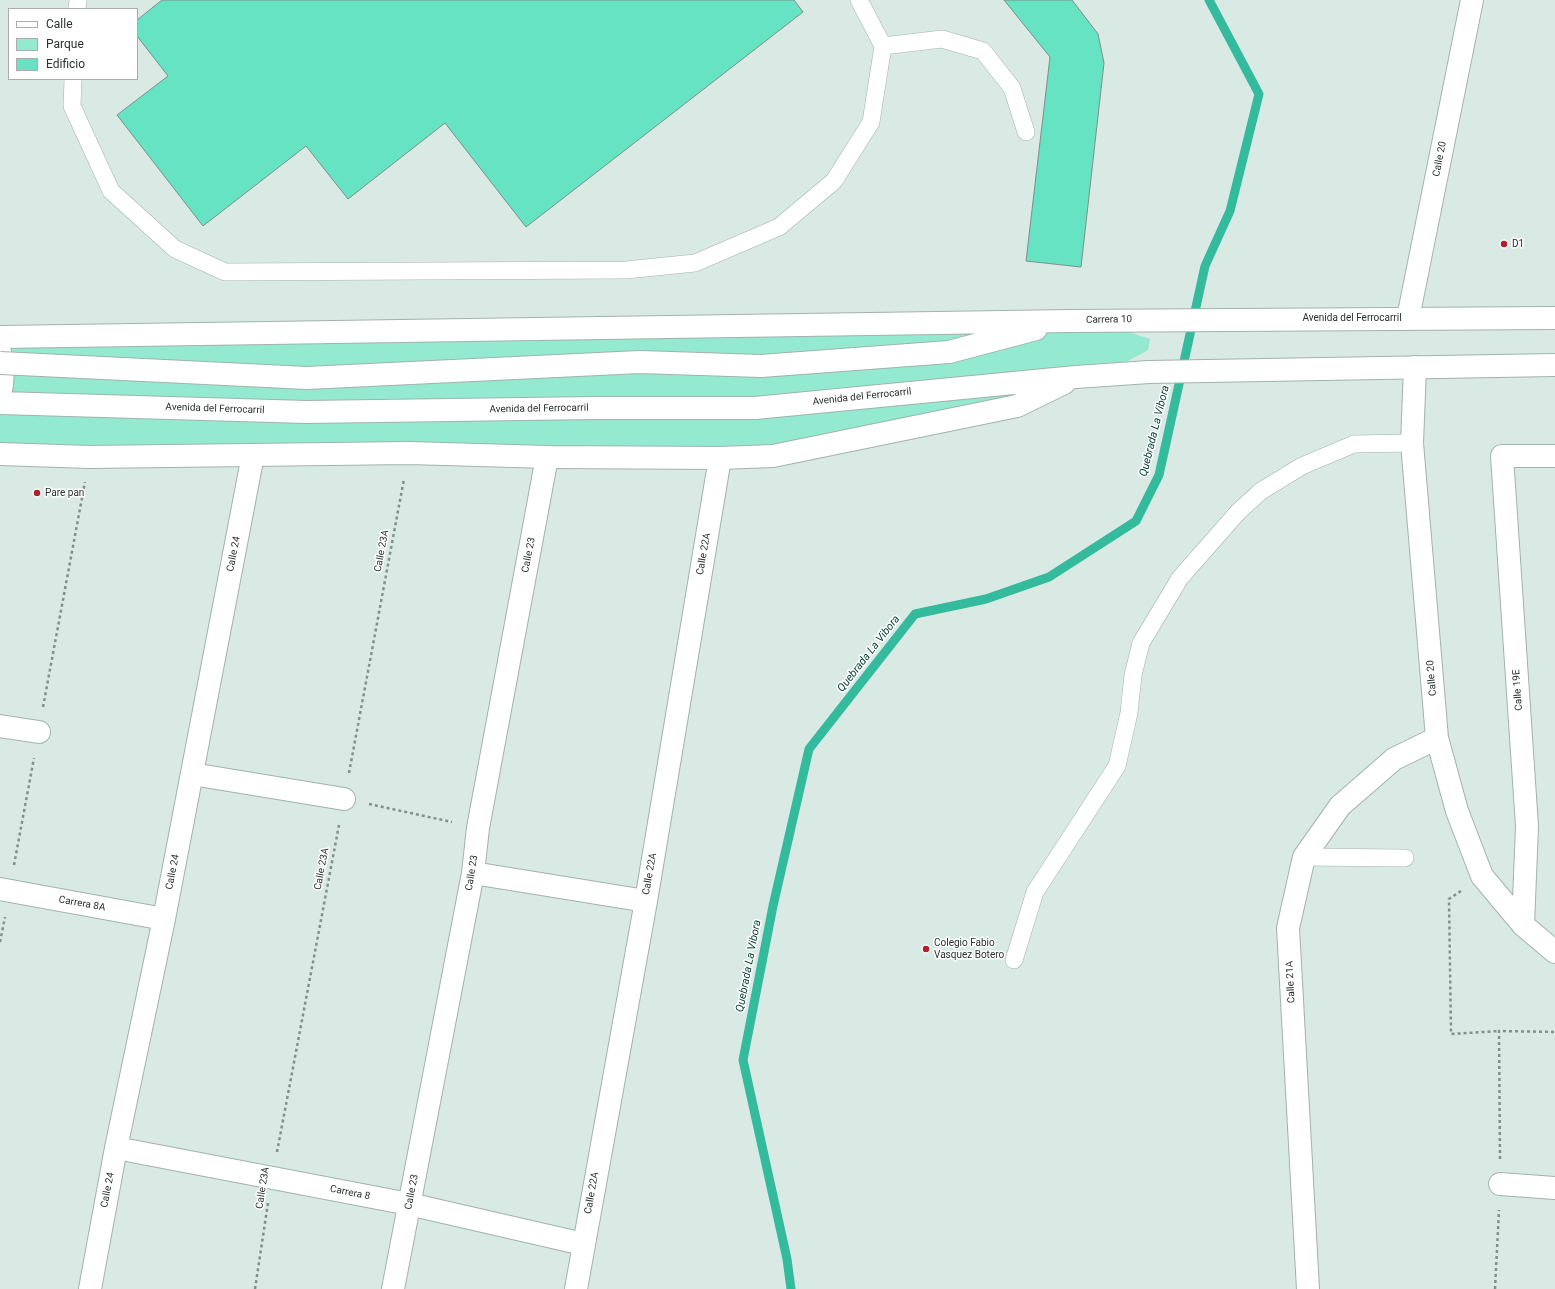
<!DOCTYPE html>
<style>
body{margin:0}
#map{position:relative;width:1555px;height:1289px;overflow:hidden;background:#d9eae5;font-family:Roboto,sans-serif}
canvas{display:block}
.legend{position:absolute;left:8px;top:8px;width:130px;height:72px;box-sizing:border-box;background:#fff;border:1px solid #aaadac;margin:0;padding:5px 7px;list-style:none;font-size:12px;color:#2a312f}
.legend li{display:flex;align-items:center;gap:8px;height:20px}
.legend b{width:20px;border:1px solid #aaadac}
</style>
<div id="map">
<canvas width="1555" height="1289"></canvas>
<ul class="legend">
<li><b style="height:5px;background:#fff"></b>Calle</li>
<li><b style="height:11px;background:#94e9d1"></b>Parque</li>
<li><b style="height:11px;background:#65e3c3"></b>Edificio</li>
</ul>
</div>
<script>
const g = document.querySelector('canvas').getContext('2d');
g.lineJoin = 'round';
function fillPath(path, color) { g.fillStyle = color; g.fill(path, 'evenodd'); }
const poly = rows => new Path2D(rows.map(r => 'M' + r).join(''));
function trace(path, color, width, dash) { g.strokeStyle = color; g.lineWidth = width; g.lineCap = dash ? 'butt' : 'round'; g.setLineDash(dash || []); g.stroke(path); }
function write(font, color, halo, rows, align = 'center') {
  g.font = font + ' Roboto,sans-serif'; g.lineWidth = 3; g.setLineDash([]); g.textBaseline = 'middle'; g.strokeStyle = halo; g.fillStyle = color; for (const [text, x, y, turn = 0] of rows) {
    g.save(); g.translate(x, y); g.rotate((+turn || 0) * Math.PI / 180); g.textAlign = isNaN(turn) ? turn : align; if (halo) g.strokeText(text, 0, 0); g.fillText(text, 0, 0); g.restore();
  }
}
const green = poly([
 [1092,320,1150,339,1148,350,1103,375,1017,406,773,456,0,454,0,337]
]);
const stream = poly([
 [791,1289,787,1259,743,1060,773,906,809,749,915,614,986,599,1049,577,1136,521,1159,475,1205,266,1230,211,1259,94,1209,0]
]);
const building = poly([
 [162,0,794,0,803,12,526,227,445,123,348,199,306,146,203,226,117,115,168,76,137,36,137,20,162,0],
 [1004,0,1072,0,1098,34,1104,63,1081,267,1026,261,1050,57,1004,0]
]);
const path = poly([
 [43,707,85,482],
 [349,773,404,479],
 [369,804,452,822],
 [14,865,34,758],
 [1461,891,1449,899,1451,1034,1499,1031],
 [0,942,5,917],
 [277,1152,339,825],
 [1500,1159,1499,1031,1555,1032],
 [255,1289,268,1203],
 [1495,1289,1499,1210]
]);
const lane = poly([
 [77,9,78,0],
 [883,46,942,39,983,51,1012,88,1026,132],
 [73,79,72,106,111,191,175,249,225,272,626,270,695,263,779,227,834,181,871,122,883,46,859,0],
 [1304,857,1405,858],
 [1014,960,1035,892,1117,766,1129,713,1133,675,1141,643,1180,578,1238,512,1261,491,1302,466,1354,444,1412,443]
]);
const street = poly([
 [1408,318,1472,0],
 [1415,367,1412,443,1437,738,1457,811,1482,876,1523,925,1555,952],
 [0,726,39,732],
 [192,774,344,799],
 [473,873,646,901],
 [0,889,164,919],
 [1523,925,1527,826,1502,456,1555,456],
 [116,1148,409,1204,583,1244],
 [1500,1184,1555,1188],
 [90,1289,116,1148,164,919,253,455],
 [393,1289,473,873,478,828,547,457],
 [576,1289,646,901,720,458],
 [1308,1289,1288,928,1304,857,1340,806,1394,759,1437,738]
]);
const secondary = poly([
 [0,337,1070,321,1555,318],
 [0,352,3,369,2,385,0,393],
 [761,366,949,352,1036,329],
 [0,403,306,412,596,408,755,408,1076,377,1149,372,1555,365],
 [0,454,89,457,409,453,547,457,720,458,773,456,1017,406,1064,383]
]);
const secondaryBridge = poly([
 [0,363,307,378,640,362,761,366]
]);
const markers = [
 [1504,244,4,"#b2212a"],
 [37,493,4,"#b2212a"],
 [926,949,4,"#b2212a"]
];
const streetNames = [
 ["Calle 20",1440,159,-79],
 ["Avenida del Ferrocarril",1352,318],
 ["Carrera 10",1109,320,-1],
 ["Avenida del Ferrocarril",862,397,-6],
 ["Avenida del Ferrocarril",215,409,2],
 ["Avenida del Ferrocarril",539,409,-1],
 ["Calle 23A",382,551,-79],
 ["Calle 24",234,554,-79],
 ["Calle 22A",704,554,-80],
 ["Calle 23",529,555,-79],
 ["Calle 20",1432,678,-95],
 ["Calle 19E",1518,690,-94],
 ["Calle 23A",322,869,-79],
 ["Calle 24",173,872,-79],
 ["Calle 23",472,873,-81],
 ["Calle 22A",650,874,-80],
 ["Carrera 8A",82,904,10],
 ["Calle 21A",1291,982,-93],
 ["Calle 23A",263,1188,-81],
 ["Calle 24",108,1190,-79],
 ["Calle 23",412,1192,-79],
 ["Carrera 8",350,1193,11],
 ["Calle 22A",592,1193,-80]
];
const poiNames = [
 ["D1",1512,244],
 ["Pare pan",45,493],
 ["Colegio Fabio",934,943],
 ["Vasquez Botero",934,955]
];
const waterNames = [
 ["Quebrada La Vibora",1155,431,-76],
 ["Quebrada La Vibora",869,654,-52],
 ["Quebrada La Vibora",749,966,-79]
];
fillPath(green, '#94e9d1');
trace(stream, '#34ba9c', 9);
fillPath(building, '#65e3c3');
trace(building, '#7e8e89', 1);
trace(lane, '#a2b2ad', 18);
trace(street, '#a2b2ad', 24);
trace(secondary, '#a2b2ad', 24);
trace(path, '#838f8b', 2.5, [3, 3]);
trace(lane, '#fff', 17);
trace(street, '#fff', 22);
trace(secondary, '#fff', 22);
trace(secondaryBridge, '#a2b2ad', 24, []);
trace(secondaryBridge, '#fff', 22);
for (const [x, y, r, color] of markers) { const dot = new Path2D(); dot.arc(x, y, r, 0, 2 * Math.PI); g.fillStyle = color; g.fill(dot); trace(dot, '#fff', 1.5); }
write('10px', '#2a312f', '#fff', streetNames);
write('10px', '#2a312f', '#fff', poiNames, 'left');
write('italic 11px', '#074135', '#fff', waterNames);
</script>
